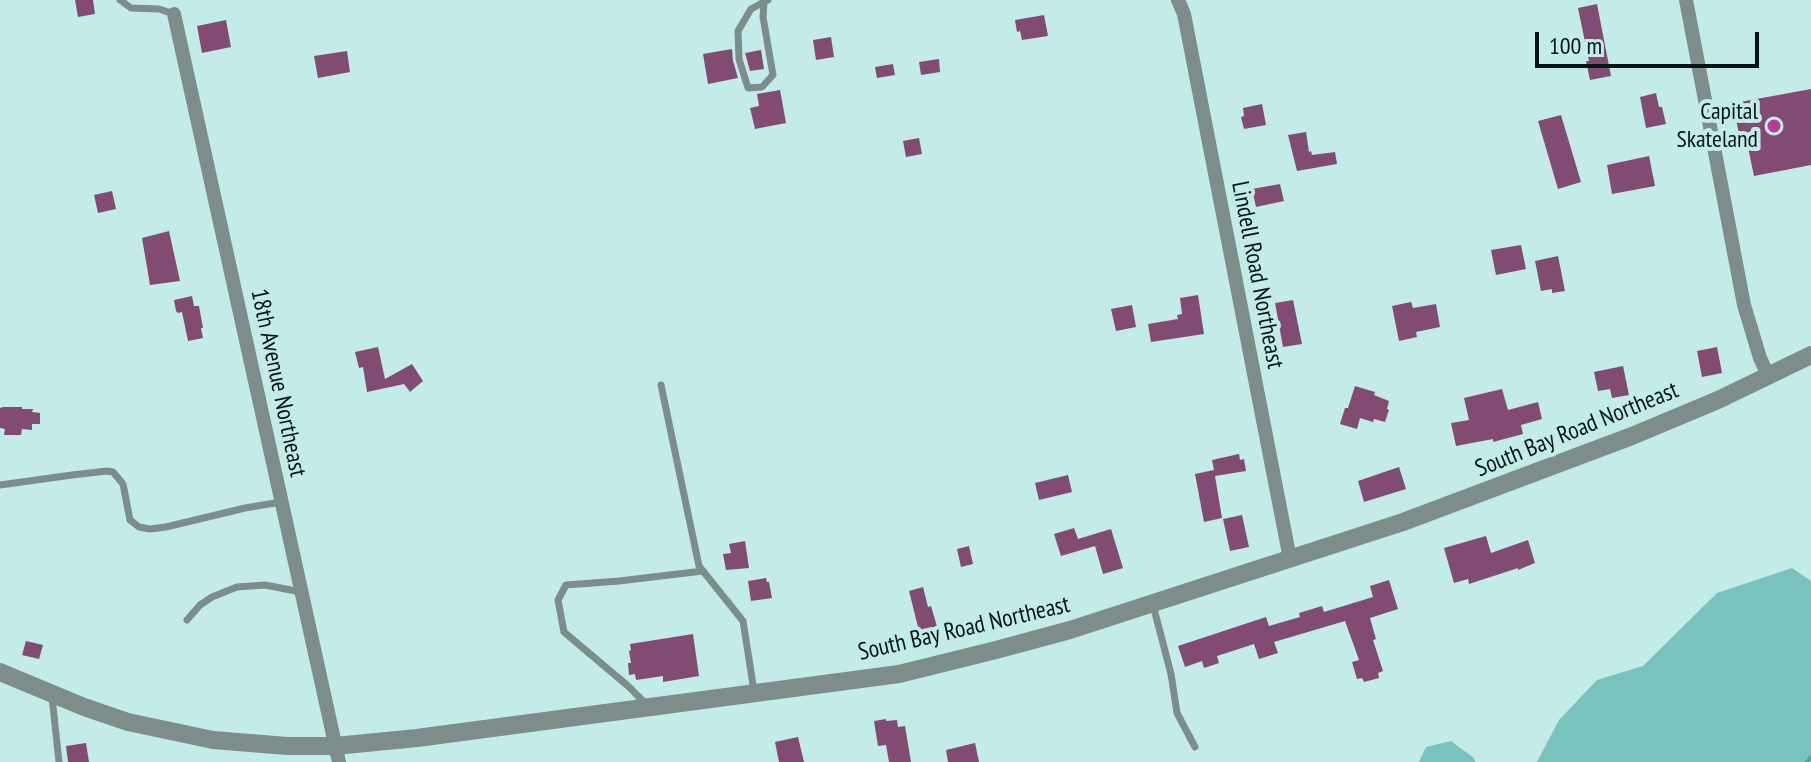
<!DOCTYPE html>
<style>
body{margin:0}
#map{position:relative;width:1811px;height:762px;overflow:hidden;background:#c3ece8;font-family:"PT Sans Narrow",sans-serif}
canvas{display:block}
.scale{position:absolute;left:1535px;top:32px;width:224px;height:36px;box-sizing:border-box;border:4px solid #061514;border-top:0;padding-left:10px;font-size:24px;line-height:28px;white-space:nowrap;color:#061514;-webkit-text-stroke:6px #c3ece8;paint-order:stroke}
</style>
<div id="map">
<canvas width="1811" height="762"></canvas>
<div class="scale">100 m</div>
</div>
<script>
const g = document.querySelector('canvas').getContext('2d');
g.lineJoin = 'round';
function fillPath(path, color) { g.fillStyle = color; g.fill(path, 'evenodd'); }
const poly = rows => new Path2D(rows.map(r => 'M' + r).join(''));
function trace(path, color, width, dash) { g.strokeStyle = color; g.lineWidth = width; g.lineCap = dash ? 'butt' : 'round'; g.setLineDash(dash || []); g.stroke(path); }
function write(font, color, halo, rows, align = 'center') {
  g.font = font + ' "PT Sans Narrow",sans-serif'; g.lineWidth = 8; g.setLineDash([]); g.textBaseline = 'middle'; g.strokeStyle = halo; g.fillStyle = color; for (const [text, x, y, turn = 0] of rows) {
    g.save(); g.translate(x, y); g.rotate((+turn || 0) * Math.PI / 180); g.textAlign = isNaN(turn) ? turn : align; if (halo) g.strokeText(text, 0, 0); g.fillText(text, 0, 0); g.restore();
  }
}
const green = poly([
 [1792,568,1811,581,1811,762,1537,762,1559,720,1597,680,1643,666,1717,593],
 [1451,741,1474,758,1475,762,1419,762,1426,747]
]);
const stream = poly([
 [1807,762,1811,757]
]);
const building = poly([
 [75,0,93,0,95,14,78,17],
 [1597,4,1611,76,1590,80,1586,61,1589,61,1578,8],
 [1044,15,1048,36,1022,40,1020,31,1017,32,1015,20],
 [226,20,231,47,202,53,197,26],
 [831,37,834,57,816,60,813,40],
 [732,49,733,61,738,78,708,84,703,54],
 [761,50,764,69,750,71,745,53],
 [347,51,350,72,318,78,314,56],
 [939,59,940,72,921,75,919,62],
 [893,64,895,75,877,78,875,67],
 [1811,89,1811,165,1754,176,1745,133,1739,134,1736,119,1743,118,1740,102],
 [780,90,786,123,755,129,750,108,759,106,757,94],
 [1656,93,1659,107,1662,107,1666,124,1646,128,1640,97],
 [1262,104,1266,125,1244,129,1241,117,1244,116,1243,108],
 [1561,115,1581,182,1558,189,1538,121],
 [1306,132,1309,152,1311,151,1312,155,1335,152,1337,164,1297,171,1288,135],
 [919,138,922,154,906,157,903,141],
 [1649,156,1655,186,1612,194,1607,165],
 [1280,184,1284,201,1256,207,1252,189],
 [112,191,116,209,98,213,94,195],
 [169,231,180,281,150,285,142,238],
 [1521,245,1526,269,1496,275,1491,250],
 [1558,256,1565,291,1552,293,1552,289,1541,291,1535,261],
 [1198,295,1204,334,1151,342,1148,324,1178,319,1177,315,1182,314,1180,298],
 [192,296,194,306,199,306,203,328,201,328,203,338,188,341,182,312,178,313,176,311,174,300],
 [1293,300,1302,344,1283,347,1275,303],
 [1411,302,1413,308,1436,304,1440,327,1416,332,1417,337,1399,341,1392,306],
 [1132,305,1136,327,1116,331,1111,309],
 [378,347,385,379,412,364,423,381,410,392,404,384,367,392,363,367,359,368,355,352],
 [1717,347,1722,373,1702,377,1697,351],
 [1623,366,1629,395,1612,398,1610,389,1598,391,1594,372],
 [1355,386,1375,392,1374,395,1389,401,1387,409,1389,410,1385,422,1374,419,1373,422,1360,418,1357,429,1340,424,1345,408,1348,408],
 [1502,389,1508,410,1538,402,1542,419,1521,425,1523,434,1493,442,1493,439,1456,446,1451,423,1469,420,1464,398],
 [3,407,22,407,22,409,33,409,32,412,40,413,40,424,32,424,32,430,22,429,21,435,4,435,5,429,0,428,0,408],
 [1239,454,1240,460,1244,459,1246,471,1215,476,1222,518,1204,522,1195,474,1214,470,1212,460],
 [1399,467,1406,489,1364,502,1358,481],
 [1068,475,1072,492,1039,500,1035,483],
 [1242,515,1249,547,1230,551,1223,519],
 [1074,528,1078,539,1111,529,1123,568,1103,574,1095,546,1061,556,1054,534],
 [1486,536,1491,553,1528,540,1535,563,1518,570,1518,568,1469,584,1468,579,1454,583,1444,548],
 [745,541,749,568,726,570,723,554,731,553,729,544],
 [969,546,973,564,961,567,957,549],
 [766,578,767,582,769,582,772,598,751,601,748,581],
 [1389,580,1398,609,1370,618,1376,639,1373,640,1383,671,1378,673,1379,678,1364,682,1362,678,1357,679,1352,662,1359,660,1345,621,1274,642,1278,653,1259,659,1254,644,1217,656,1219,663,1204,668,1202,661,1185,667,1178,646,1266,617,1269,626,1300,617,1299,613,1322,606,1324,612,1373,597,1370,586],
 [923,587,928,607,931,606,938,630,920,635,909,591],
 [693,634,699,676,663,682,663,676,636,680,635,674,629,675,628,663,631,663,629,651,631,650,630,644],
 [26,641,43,645,39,659,22,655],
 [886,719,886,721,897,720,898,727,905,726,911,762,889,762,886,745,878,746,874,721],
 [798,737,804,762,779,762,775,742],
 [86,743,89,762,68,762,66,746],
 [975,743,979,762,948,762,946,750]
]);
const service = poly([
 [120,0,131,8,159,9,174,14],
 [764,2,763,17,773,75,762,87,748,88,739,59,738,31,751,9,764,2,768,0],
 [661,385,699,566,743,621,754,691],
 [0,485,72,475,107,471,113,472,123,484,130,520,139,527,150,529,166,527,245,508,281,502],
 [1153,605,1171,674,1177,713,1195,747],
 [187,620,200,605,212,597,237,587,265,585,301,592],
 [52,697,59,762],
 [648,706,628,686,564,632,558,600,566,585,619,581,703,571]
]);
const minor = poly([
 [1178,0,1184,14,1290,559],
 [1686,0,1744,305,1760,358,1768,375],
 [174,14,339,762]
]);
const tertiary = poly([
 [0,672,84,707,128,722,213,740,287,746,335,746,417,738,899,674,996,650,1070,630,1403,522,1632,436,1718,400,1811,355]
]);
const markers = [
 [1774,126,8,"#b13e98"]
];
const poiNames = [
 ["Capital",1758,112],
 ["Skateland",1758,140]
];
const streetNames = [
 ["Lindell Road Northeast",1257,275,79],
 ["18th Avenue Northeast",278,383,78],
 ["South Bay Road Northeast",1577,430,-22],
 ["South Bay Road Northeast",964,629,-13]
];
fillPath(green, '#7ac2bc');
trace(stream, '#46a7a0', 4);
fillPath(building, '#814b73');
trace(service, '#7d8d8b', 7);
trace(minor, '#7d8d8b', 14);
trace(tertiary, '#7d8d8b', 18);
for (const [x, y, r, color] of markers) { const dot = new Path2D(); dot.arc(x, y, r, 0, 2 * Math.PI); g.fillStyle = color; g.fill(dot); trace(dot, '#c3ece8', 3); }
write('24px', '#061514', '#c3ece8', poiNames, 'right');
write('24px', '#061514', '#c3ece8', streetNames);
</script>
